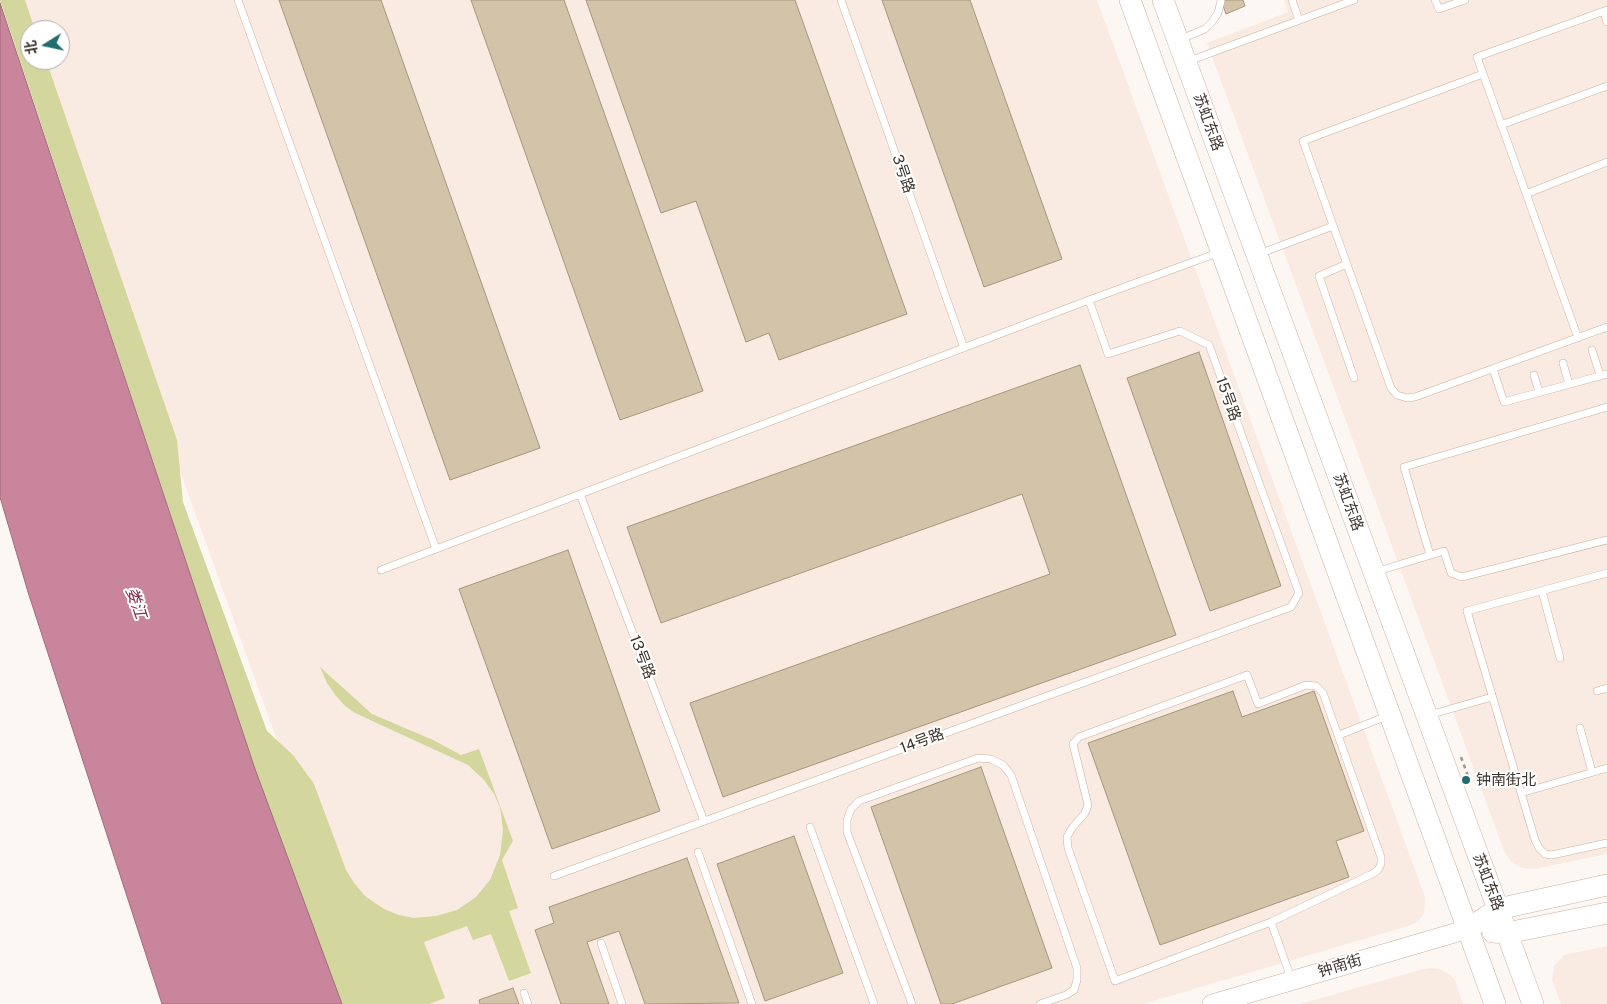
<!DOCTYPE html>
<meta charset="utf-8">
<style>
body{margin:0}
#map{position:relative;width:1607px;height:1004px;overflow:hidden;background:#fdf7f3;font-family:"Public Sans","Noto Sans SC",sans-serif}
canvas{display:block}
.north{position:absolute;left:20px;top:20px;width:50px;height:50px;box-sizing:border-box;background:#fff;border:1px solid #b2adab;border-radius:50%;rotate:260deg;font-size:14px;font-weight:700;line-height:20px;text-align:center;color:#3e332c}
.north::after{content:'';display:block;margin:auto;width:18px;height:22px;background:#216d6d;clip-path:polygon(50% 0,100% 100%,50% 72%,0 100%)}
</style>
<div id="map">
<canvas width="1607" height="1004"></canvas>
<div class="north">北</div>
</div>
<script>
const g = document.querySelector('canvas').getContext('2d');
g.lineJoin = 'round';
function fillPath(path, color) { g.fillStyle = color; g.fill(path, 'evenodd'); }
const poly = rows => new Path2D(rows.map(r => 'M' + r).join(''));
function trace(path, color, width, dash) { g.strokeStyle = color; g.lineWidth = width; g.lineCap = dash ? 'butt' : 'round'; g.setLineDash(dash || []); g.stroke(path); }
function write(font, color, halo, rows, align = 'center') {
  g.font = font + ' "Public Sans","Noto Sans SC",sans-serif'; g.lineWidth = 4; g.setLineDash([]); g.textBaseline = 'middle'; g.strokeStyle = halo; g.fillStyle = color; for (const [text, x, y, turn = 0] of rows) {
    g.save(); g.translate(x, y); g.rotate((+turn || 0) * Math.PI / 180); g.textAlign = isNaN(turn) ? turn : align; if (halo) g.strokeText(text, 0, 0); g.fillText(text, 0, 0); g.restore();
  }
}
const built = poly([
 [11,0,1097,0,1425,897,1424,914,1417,922,1408,926,1143,1004,372,1004,32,60,60,60,60,30,30,30],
 [1284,0,1607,0,1607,854,1534,869,1523,868,1516,865,1510,860,1504,851,1207,43,1288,12],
 [1607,946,1607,1004,1561,1004,1552,980,1554,966,1564,955],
 [1431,968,1439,969,1447,973,1455,980,1463,1004,1300,1004,1420,970]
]);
const green = poly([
 [0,0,25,0,35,30,30,30,30,60,46,60,177,440,183,502,267,731,293,755,314,784,346,870,354,883,365,896,384,909,399,915,414,918,436,916,457,910,476,897,490,880,500,855,503,830,500,807,494,794,484,780,468,765,355,713,345,706,336,696,327,683,320,667,372,714,433,740,461,755,479,749,513,841,502,860,518,908,509,911,531,973,509,981,491,934,473,940,467,926,424,942,445,998,429,1004,342,1004,255,769]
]);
const water = poly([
 [0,3,255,769,342,1004,162,1004,28,592,0,497,0,3]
]);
const building = poly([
 [279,0,381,0,540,448,450,480,279,0],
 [471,0,564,0,703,391,620,420,471,0],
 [586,0,795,0,907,314,779,360,769,333,746,342,696,201,661,213,586,0],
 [882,0,970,0,1062,259,984,287,882,0],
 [1221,0,1243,0,1245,6,1226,14,1221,0],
 [1199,352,1281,586,1210,611,1127,378,1199,352],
 [1080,365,1176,635,723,797,690,703,1050,574,1022,494,661,623,627,527,1080,365],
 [568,550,660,811,552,849,459,589,568,550],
 [1233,691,1242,717,1314,691,1364,831,1336,841,1349,877,1160,945,1088,743,1233,691],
 [981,767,1052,968,952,1004,941,1004,871,807,981,767],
 [794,836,843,973,765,1001,717,864,794,836],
 [687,858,739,1003,645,1004,619,931,587,942,609,1004,561,1004,535,930,554,923,549,907,687,858],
 [513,988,519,1004,480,1004,479,1000,513,988]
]);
const path = poly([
 [1461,757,1468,776]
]);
const lane = poly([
 [238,0,436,549],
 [841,0,964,348],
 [1292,0,1299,20],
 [1435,0,1439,9,1465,0],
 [1604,12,1607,22],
 [1181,39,1205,29,1212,22,1218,13,1221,1],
 [1189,61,1354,0],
 [1483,74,1303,141,1391,388,1397,395,1407,398,1415,397,1607,327],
 [1501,125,1607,86],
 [1526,194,1607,162],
 [1259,254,1333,226],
 [1347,264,1319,276,1354,378],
 [1578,338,1477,57,1607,10],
 [1592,350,1600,375],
 [1563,363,1569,384],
 [1493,369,1504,402,1607,374],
 [1534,375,1539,392],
 [580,494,704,821],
 [1430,555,1404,467,1607,407],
 [381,570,1089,300,1220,252],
 [1375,572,1444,551,1451,573,1462,577,1607,540],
 [1607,573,1467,611,1535,840,1539,848,1545,854,1552,855,1607,843],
 [1542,591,1560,658],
 [1247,675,1258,704,1306,685,1316,686,1323,693,1381,857,1381,864,1378,870,1372,874,1271,922,1115,981,1068,848,1067,837,1072,828,1085,813,1088,805,1073,744,1079,737,1247,675],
 [1597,691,1607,688],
 [1429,715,1492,697],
 [1580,728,1592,772],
 [1339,735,1387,716],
 [1521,793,1607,768],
 [810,827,874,1004],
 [698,852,752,1004],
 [554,876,1291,607,1299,593,1209,345,1180,331,1108,354,1089,300],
 [1271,922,1292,981],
 [601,943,622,1004],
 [524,993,528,1004],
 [912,1004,847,832,847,820,851,809,859,801,978,758,991,759,1003,765,1011,775,1077,968,1077,980,1074,990,1066,995,1040,1004]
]);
const secondary = poly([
 [1212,1004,1468,929]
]);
const primary = poly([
 [1130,0,1495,1004],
 [1163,0,1533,1004],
 [1468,929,1498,909,1607,885],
 [1493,932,1507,933,1607,913]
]);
const markers = [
 [1466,780,5,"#216d6d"]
];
const streetNames = [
 ["苏虹东路",1208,122,70],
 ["3号路",903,174,71],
 ["15号路",1228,399,70],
 ["苏虹东路",1348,502,70],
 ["13号路",642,657,69],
 ["14号路",922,741,-20],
 ["苏虹东路",1488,882,69],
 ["钟南街",1340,966,-17]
];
const poiNames = [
 ["钟南街北",1476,780]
];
const waterNames = [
 ["娄江",136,603,71]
];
fillPath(built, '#f9ebe1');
fillPath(green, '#d3d79d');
fillPath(water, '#c9859b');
trace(water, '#9f6c7a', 1);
fillPath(building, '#d3c4a9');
trace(building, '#a5977d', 1);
trace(lane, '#cbb09e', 8);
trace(secondary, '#cbb09e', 20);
trace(primary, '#cbb09e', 22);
trace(path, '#a29994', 2.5, [4, 4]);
trace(lane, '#fff', 7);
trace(secondary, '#fff', 19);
trace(primary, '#fff', 21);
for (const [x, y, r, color] of markers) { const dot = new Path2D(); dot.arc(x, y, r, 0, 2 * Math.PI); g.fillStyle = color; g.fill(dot); trace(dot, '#fff', 2); }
write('15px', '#3e332c', '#fff', streetNames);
write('15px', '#3e332c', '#fff', poiNames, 'left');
write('italic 16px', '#802e4e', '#fff', waterNames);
</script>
